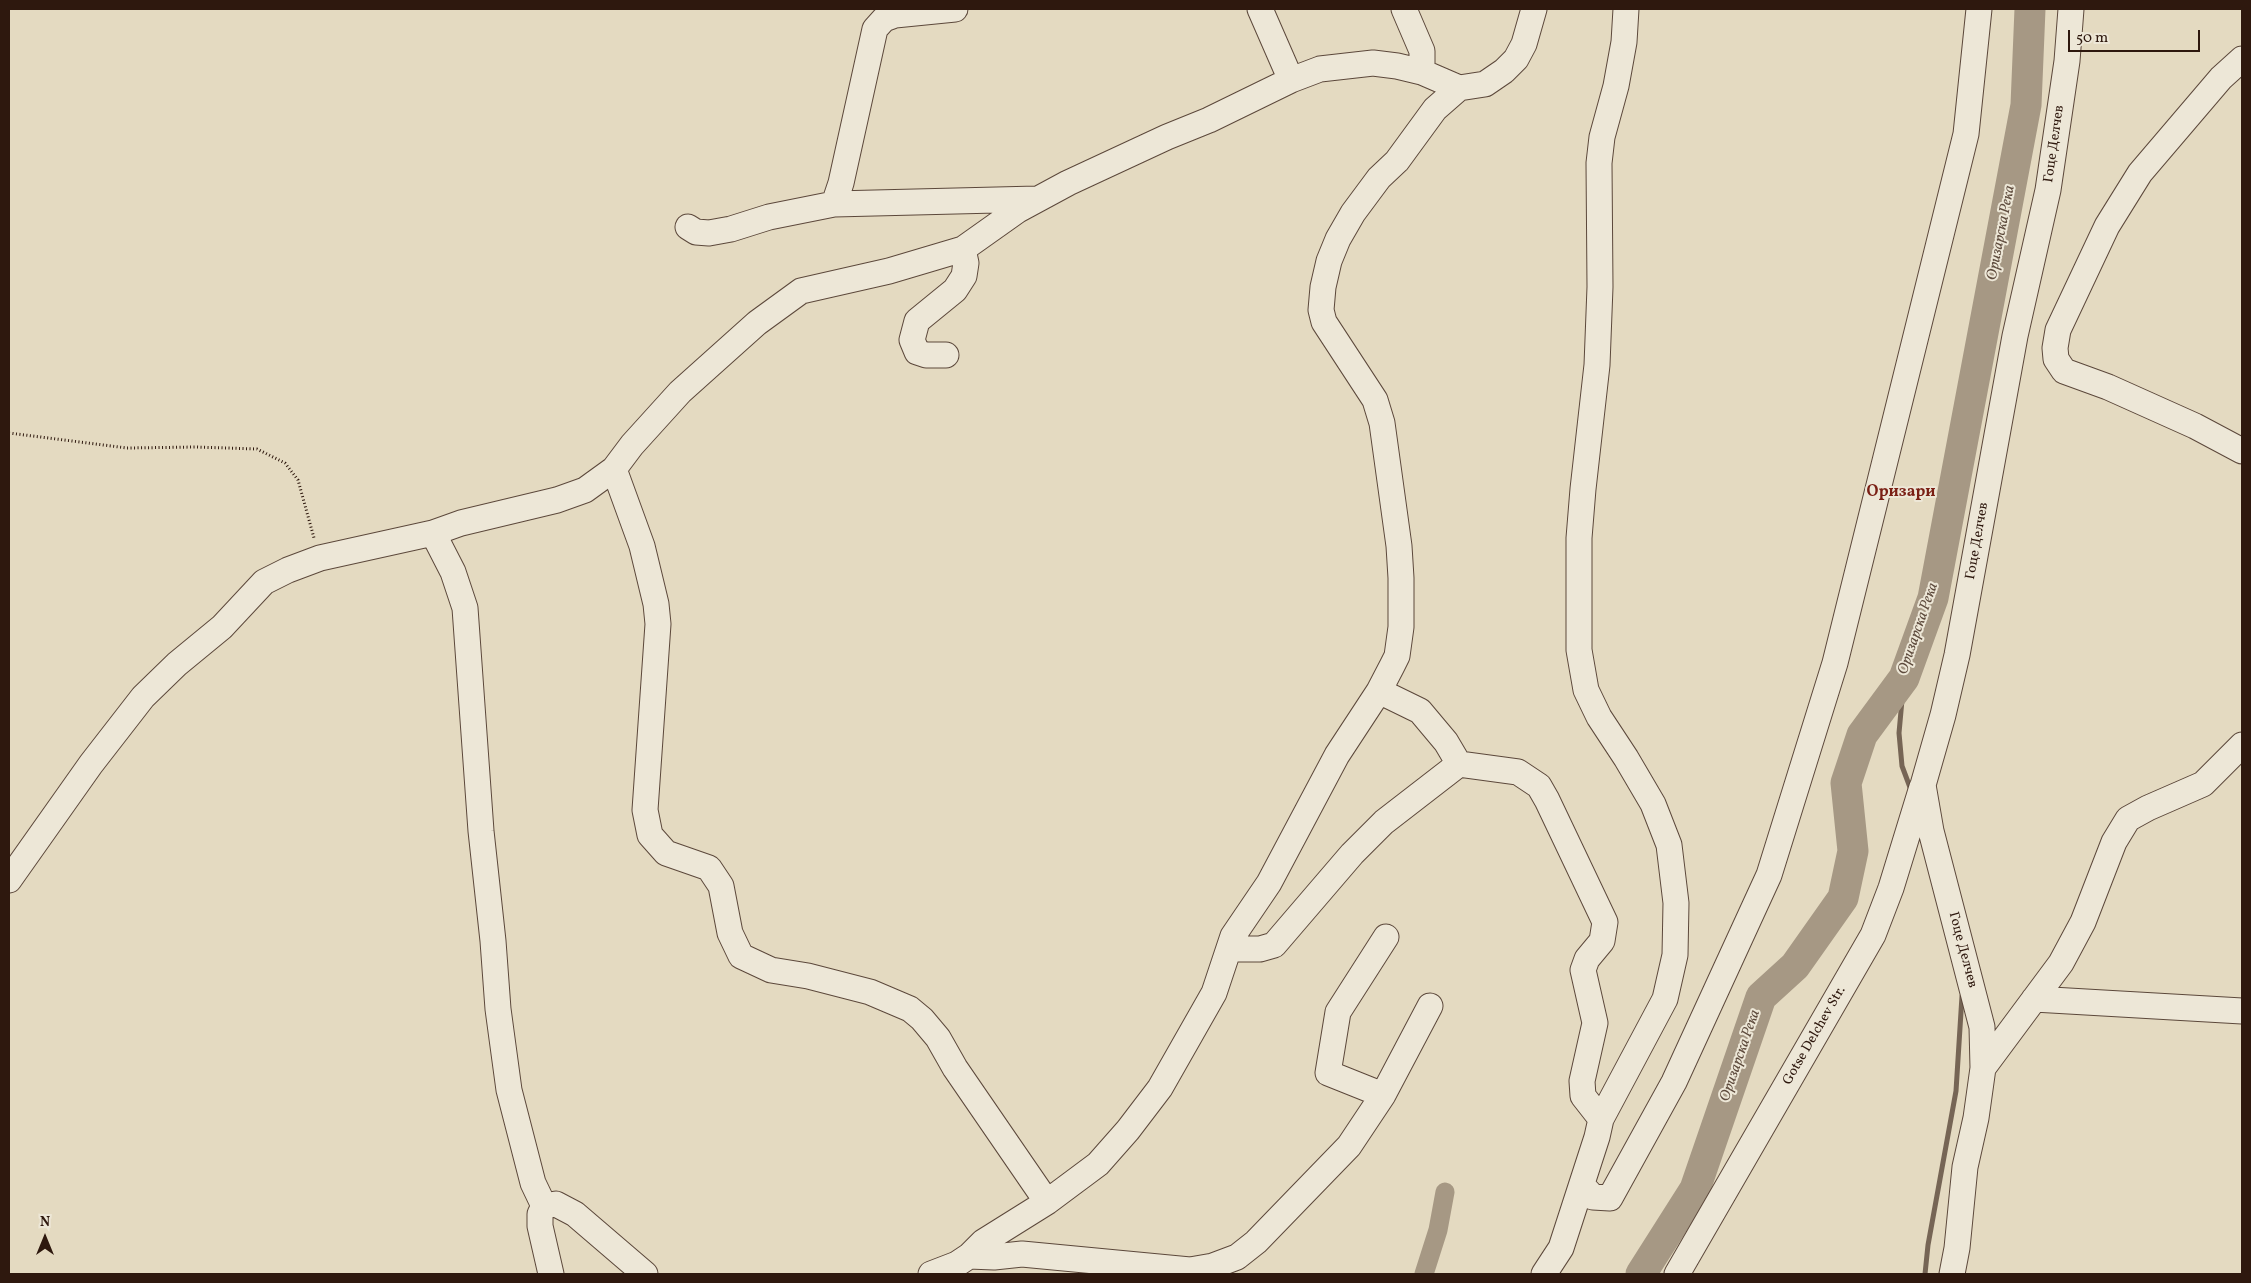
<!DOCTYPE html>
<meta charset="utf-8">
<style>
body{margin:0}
#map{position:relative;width:2251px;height:1283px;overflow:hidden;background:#e4dac1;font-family:Vollkorn,serif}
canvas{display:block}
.frame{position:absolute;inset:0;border:10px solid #2e180e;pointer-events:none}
.north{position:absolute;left:20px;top:1213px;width:50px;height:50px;-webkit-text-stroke:4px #ede7d7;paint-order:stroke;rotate:0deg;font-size:14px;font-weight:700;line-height:20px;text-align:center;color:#2e180e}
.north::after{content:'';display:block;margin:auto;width:18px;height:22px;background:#2e180e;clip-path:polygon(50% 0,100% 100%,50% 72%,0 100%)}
.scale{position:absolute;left:2068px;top:30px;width:132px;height:22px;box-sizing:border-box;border:2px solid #2e180e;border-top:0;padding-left:6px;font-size:15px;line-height:18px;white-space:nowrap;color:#2e180e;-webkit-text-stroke:4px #ede7d7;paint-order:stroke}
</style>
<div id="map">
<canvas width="2251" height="1283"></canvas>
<div class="frame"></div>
<div class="north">N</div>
<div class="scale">50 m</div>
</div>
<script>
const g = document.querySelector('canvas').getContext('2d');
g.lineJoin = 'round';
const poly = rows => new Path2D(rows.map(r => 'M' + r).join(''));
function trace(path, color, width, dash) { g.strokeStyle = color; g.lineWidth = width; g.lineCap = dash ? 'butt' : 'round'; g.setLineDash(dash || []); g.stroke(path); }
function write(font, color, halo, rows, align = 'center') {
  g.font = font + ' Vollkorn,serif'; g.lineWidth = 4; g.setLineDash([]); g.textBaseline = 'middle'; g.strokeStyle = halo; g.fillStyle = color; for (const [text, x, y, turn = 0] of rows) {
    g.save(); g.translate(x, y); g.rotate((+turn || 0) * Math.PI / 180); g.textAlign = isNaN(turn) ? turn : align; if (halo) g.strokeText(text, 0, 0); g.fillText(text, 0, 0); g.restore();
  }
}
const stream = poly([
 [1904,678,1899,733,1902,766,1911,790],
 [1925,1274,1928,1245,1956,1091,1962,996]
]);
const canal = poly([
 [1424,1274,1438,1230,1445,1192]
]);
const river = poly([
 [1641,1274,1695,1189,1761,997,1795,966,1843,898,1853,851,1846,783,1862,735,1904,678,1933,598,2026,105,2030,9]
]);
const path = poly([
 [9,433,127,448,196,447,257,449,285,463,298,480,314,538]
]);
const minor = poly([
 [1260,9,1291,80],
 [1404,9,1422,51,1422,72],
 [2242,59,2221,78,2140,173,2107,226,2058,330,2055,348,2056,359,2064,371,2108,387,2195,426,2242,451],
 [834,204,841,183,875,29,884,19,895,15,955,9],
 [688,227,696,232,709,233,731,229,769,217,834,204,1037,199],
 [946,355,926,355,917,352,912,340,917,321,955,290,964,276,966,263,963,249],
 [614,469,642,546,656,604,658,624,645,810,650,835,666,853,709,868,721,886,730,933,741,956,771,970,808,976,870,992,910,1009,922,1019,938,1038,955,1068,1047,1202],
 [433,533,453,572,465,608,481,831,493,941,498,1009,509,1090,533,1183,544,1206],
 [1379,691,1420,711,1446,742,1459,764,1518,772,1539,786,1547,800,1605,922,1602,941,1587,959,1583,970,1595,1023,1582,1081,1583,1096,1601,1119],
 [9,880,91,764,143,697,177,664,222,627,264,582,288,570,320,558,433,533,461,523,557,500,585,490,614,469,632,445,680,392,757,323,801,291,889,271,963,249,1018,210,1068,183,1167,137,1209,120,1291,80,1320,69,1373,63,1397,66,1422,72,1459,88],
 [1229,949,1260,949,1274,945,1352,854,1384,822,1459,764],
 [2034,999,2242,1011],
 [1983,1068,1982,1027,1931,831,1923,785,1943,715,1957,655,2015,336,2048,190,2067,61,2071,9],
 [1383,1095,1328,1073,1338,1012,1386,937],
 [1582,1185,1593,1197,1610,1198,1674,1082,1769,875,1835,663,1966,134,1979,9],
 [969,1256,994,1257,1022,1254,1190,1270,1213,1266,1237,1257,1256,1242,1349,1146,1383,1095,1430,1006],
 [551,1274,540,1226,540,1214,544,1206,556,1204,575,1214,645,1274],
 [931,1274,957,1264,969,1256,983,1242,1047,1202,1098,1164,1128,1130,1160,1088,1214,993,1233,936,1269,883,1337,755,1379,691,1392,666,1397,656,1401,627,1401,578,1399,546,1382,423,1375,400,1324,322,1321,310,1323,287,1329,261,1338,239,1353,213,1379,178,1397,161,1435,109,1459,88,1485,84,1504,71,1516,59,1524,44,1534,9],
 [1544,1274,1561,1248,1597,1137,1601,1119,1665,999,1675,955,1676,903,1669,845,1653,804,1626,758,1599,717,1586,690,1579,650,1579,538,1583,489,1597,365,1600,287,1599,163,1602,137,1616,86,1624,42,1626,9],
 [1677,1274,1873,935,1891,888,1922,787],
 [1952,1274,1957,1248,1965,1167,1976,1118,1983,1068,2061,963,2083,922,2114,842,2128,819,2148,808,2203,784,2242,745]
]);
const streetNames = [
 ["Гоце Делчев",2055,144,-82],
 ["Гоце Делчев",1978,541,-80],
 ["Гоце Делчев",1962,950,75],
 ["Gotse Delchev Str.",1815,1036,-60]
];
const waterNames = [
 ["Оризарска Река",2002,233,-79],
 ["Оризарска Река",1919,629,-71],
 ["Оризарска Река",1741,1056,-71]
];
const quarterNames = [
 ["Оризари",1901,493]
];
trace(stream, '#766555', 5);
trace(canal, '#a69884', 19);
trace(river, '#a69884', 31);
trace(minor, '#5c483b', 27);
trace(path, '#2e180e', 3, [1, 2.5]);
trace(minor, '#ede7d7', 25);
write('14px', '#2e180e', '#ede7d7', streetNames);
write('italic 15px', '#5e4b3d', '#ede7d7', waterNames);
write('bold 16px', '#7a1f14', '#ede7d7', quarterNames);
</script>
